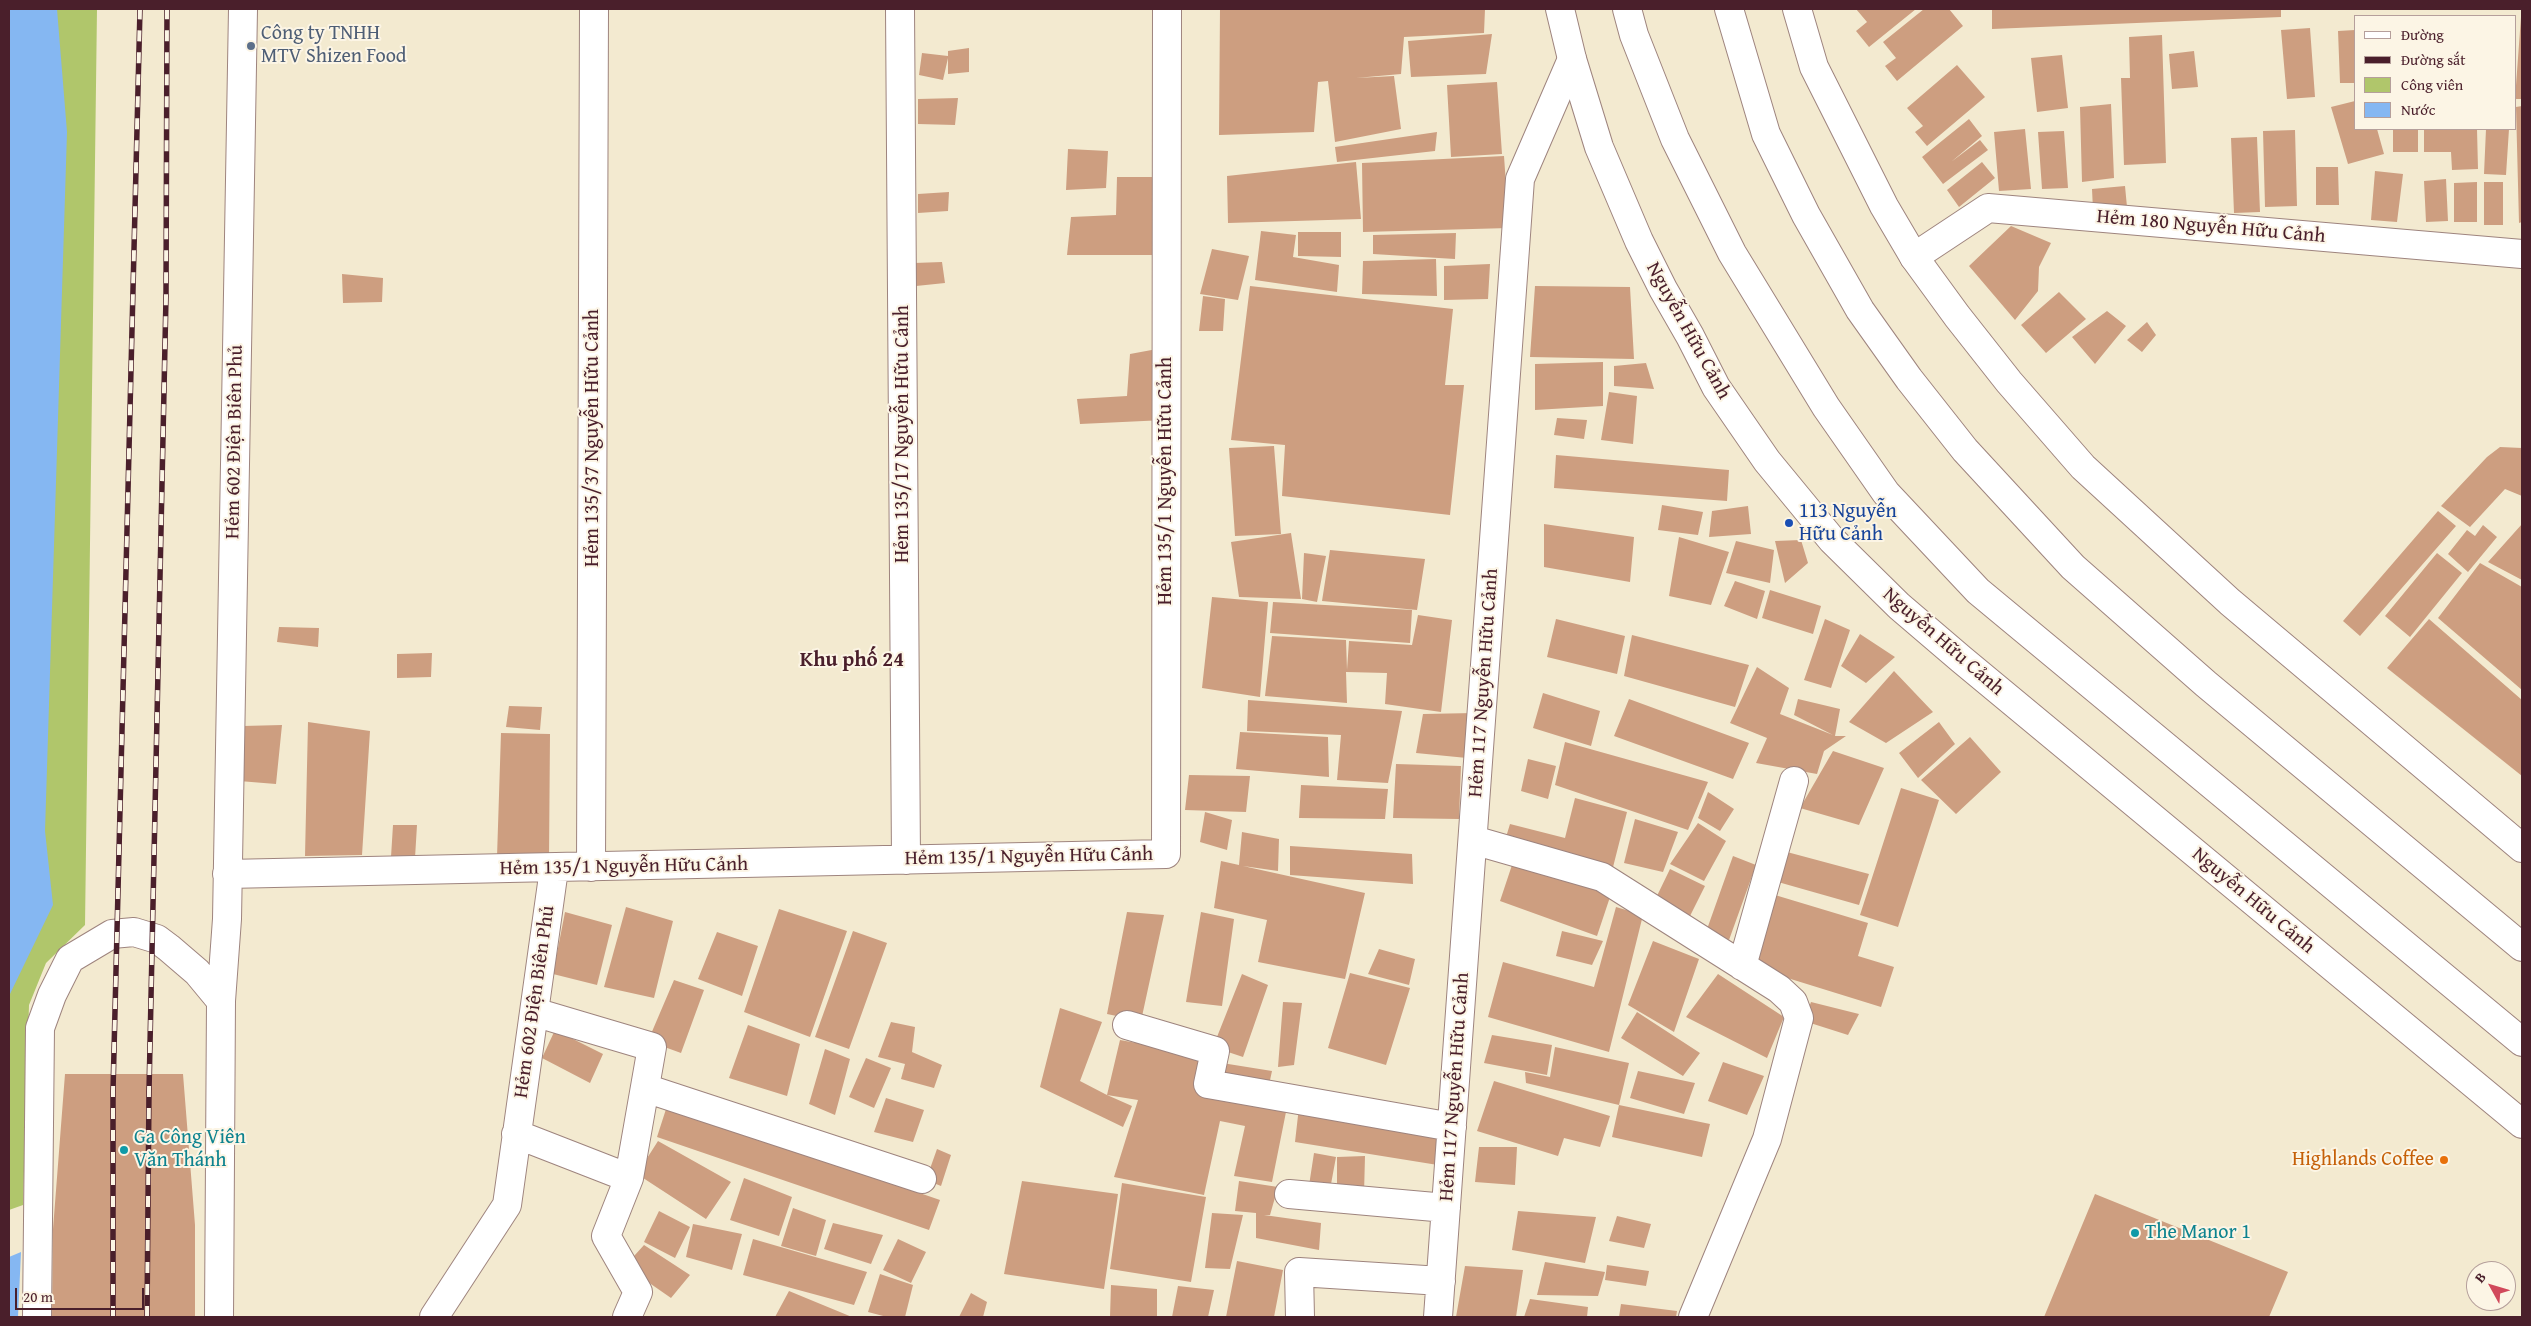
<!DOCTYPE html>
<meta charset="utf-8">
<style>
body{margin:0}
#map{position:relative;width:2531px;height:1326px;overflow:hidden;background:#f3ead0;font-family:"Gentium Book Plus",serif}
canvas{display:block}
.frame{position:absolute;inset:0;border:10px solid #4a1f2b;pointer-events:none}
.legend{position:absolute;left:2354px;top:15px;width:162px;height:115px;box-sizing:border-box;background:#fcf5e5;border:1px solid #b59f9b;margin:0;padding:6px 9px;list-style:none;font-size:15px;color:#4a1f2b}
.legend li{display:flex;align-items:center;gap:10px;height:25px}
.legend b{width:25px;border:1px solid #b59f9b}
.north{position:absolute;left:2466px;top:1261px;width:50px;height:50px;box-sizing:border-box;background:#fcf5e5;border:1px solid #b59f9b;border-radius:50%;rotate:309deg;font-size:14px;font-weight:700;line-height:20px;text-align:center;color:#4a1f2b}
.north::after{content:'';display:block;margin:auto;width:18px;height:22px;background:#d1495b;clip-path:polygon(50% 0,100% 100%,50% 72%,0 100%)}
.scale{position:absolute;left:15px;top:1288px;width:129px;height:22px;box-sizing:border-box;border:2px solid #4a1f2b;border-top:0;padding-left:6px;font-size:15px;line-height:18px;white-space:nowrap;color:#4a1f2b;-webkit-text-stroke:4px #fcf5e5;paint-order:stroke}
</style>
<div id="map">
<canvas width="2531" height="1326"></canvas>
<div class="frame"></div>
<ul class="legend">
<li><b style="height:6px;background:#fff"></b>Đường</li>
<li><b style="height:6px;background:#4a1f2b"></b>Đường sắt</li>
<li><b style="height:14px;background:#b0c66b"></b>Công viên</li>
<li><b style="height:14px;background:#85b7f2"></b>Nước</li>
</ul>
<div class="north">B</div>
<div class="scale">20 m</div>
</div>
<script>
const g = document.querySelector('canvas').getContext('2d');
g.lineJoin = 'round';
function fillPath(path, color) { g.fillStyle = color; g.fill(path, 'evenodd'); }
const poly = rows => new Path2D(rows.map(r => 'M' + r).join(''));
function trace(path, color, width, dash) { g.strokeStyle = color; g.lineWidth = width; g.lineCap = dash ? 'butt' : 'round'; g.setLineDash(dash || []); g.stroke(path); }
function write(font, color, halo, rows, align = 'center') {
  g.font = font + ' "Gentium Book Plus",serif'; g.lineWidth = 4; g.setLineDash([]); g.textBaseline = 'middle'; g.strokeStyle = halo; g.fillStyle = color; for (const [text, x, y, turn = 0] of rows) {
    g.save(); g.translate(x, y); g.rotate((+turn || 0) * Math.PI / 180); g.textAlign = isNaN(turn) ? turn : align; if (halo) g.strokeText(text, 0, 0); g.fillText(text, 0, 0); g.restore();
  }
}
const green = poly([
 [9,9,97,9,85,925,46,963,29,1005,23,1205,9,1210]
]);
const water = poly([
 [9,9,57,9,67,132,45,831,53,905,9,996],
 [21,1252,18,1317,9,1317,9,1257]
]);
const building = poly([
 [1220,9,1485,9,1484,33,1404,37,1401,74,1356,78,1394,76,1401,129,1335,142,1328,81,1318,82,1314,132,1219,135],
 [1856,9,1916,9,1869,47,1856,31,1867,22],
 [1924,9,1949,9,1963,26,1897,81,1885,66,1896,58,1883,42],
 [1992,9,2281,9,2281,17,1992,29],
 [2521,17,2522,18,2522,99,2515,99],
 [2310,28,2315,97,2287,99,2281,30],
 [2355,30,2355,83,2340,83,2338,31],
 [1492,34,1486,74,1411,77,1408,41],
 [2162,35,2166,163,2124,165,2121,78,2130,78,2129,37],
 [969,48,969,72,948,74,948,58,943,80,919,75,922,53,948,56,948,51],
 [2194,51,2198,87,2172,89,2169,54],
 [2062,55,2068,108,2037,112,2031,58],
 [1957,65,1985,97,1927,146,1915,132,1923,126,1907,108],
 [1497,82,1502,154,1451,157,1447,85],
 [958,98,955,125,918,124,918,99],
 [2355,101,2355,129,2377,129,2384,154,2348,164,2331,107],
 [2111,104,2114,178,2082,182,2080,107],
 [2522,106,2522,222,2519,223,2516,107],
 [1969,119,1982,136,1951,162,1980,140,1988,150,1943,184,1922,157],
 [2025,129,2031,189,1999,191,1994,132],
 [2393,129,2418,129,2418,152,2393,152],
 [2424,129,2477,129,2478,169,2452,170,2451,152,2424,152],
 [2486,129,2509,129,2506,175,2484,174],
 [2295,130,2297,206,2265,207,2263,131],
 [2064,131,2068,188,2042,189,2038,132],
 [1437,132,1435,151,1337,162,1335,147],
 [2257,137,2260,212,2234,213,2231,138],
 [1068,149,1108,151,1106,188,1066,190],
 [1504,156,1509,228,1363,232,1362,163],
 [1356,162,1361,219,1228,223,1227,176],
 [1982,162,1995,178,1959,207,1947,190],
 [2316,167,2338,167,2339,205,2316,205],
 [2375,171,2403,174,2397,222,2371,220],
 [1117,177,1163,177,1163,255,1067,255,1071,217,1116,215],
 [2446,179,2448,221,2426,222,2424,181],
 [2477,182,2477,222,2454,222,2454,183],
 [2484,182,2503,182,2503,225,2484,225],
 [2125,186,2127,207,2093,210,2092,189],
 [949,192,948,211,918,213,918,194],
 [2011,226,2051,243,2039,267,2038,291,2015,320,1969,266],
 [1261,231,1296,235,1293,257,1339,265,1337,292,1255,280],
 [1298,232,1341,232,1341,257,1298,256],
 [1456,233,1455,259,1373,254,1373,235],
 [1212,249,1249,256,1238,300,1200,294],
 [1436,259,1437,296,1362,294,1363,261],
 [942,262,945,283,916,286,914,263],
 [1490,264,1488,299,1444,300,1444,266],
 [342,274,383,278,382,302,343,303],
 [1250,286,1453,309,1445,385,1464,385,1450,515,1282,496,1285,445,1231,440],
 [1535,286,1630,287,1634,359,1530,357],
 [2059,292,2086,319,2046,353,2021,325],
 [1203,296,1225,299,1223,331,1199,331],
 [2107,311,2126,326,2095,364,2072,337],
 [2147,322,2156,335,2142,352,2127,340],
 [1157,349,1165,420,1080,424,1077,399,1127,396,1130,354],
 [1603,362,1603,406,1535,410,1535,364],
 [1646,363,1654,389,1614,386,1614,366],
 [1609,392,1637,396,1633,444,1601,440],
 [1557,418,1587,420,1584,439,1554,435],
 [1274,446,1281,534,1235,536,1229,448],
 [2500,447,2522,448,2522,496,2505,489,2470,527,2441,506,2487,457],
 [1556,455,1729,470,1727,501,1554,488],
 [1662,505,1703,512,1698,535,1658,530],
 [1748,506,1751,534,1709,537,1712,511],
 [2438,511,2456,526,2360,636,2343,621],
 [1544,524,1634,537,1630,582,1544,567],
 [2522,524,2522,580,2488,562],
 [2483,525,2497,537,2468,572,2448,554,2467,530,2475,536],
 [1291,533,1301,599,1239,597,1231,542],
 [1679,537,1729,552,1711,605,1669,596],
 [1801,540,1808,563,1785,583,1775,541],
 [1736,541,1774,550,1770,583,1726,573],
 [1330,550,1425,559,1417,610,1322,601],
 [1304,553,1326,556,1317,602,1302,599],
 [2437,553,2462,573,2410,637,2385,616],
 [2480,563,2522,587,2522,690,2438,618],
 [1735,581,1765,591,1757,619,1724,606],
 [1770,590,1821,606,1813,634,1762,618],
 [1212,597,1268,602,1260,697,1202,688],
 [1273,602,1412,610,1410,643,1270,633],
 [1418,615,1452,620,1441,712,1385,704,1387,673,1346,672,1347,703,1265,696,1272,636,1346,640,1347,670,1349,641,1412,645],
 [1556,619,1625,636,1617,674,1547,657],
 [1825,619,1850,630,1831,688,1804,680],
 [2429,619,2522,700,2522,776,2387,668],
 [279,627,319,628,318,647,277,642],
 [1860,634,1895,657,1866,683,1841,666],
 [1632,635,1749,665,1735,707,1624,676],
 [432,653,431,677,397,678,397,654],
 [1757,667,1789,688,1780,714,1833,735,1794,715,1798,699,1840,709,1835,736,1846,736,1824,751,1817,774,1756,763,1767,738,1730,723],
 [1894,671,1933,712,1886,743,1849,722],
 [1543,693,1600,711,1591,746,1533,728],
 [1629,699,1749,743,1733,779,1614,736],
 [1248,700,1402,711,1388,783,1337,780,1341,735,1247,731],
 [509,706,542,707,540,730,506,727],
 [1474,713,1467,758,1416,753,1423,714],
 [308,722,370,731,362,855,305,856],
 [1939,722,1955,744,1918,778,1899,753],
 [282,725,276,784,239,781,243,726],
 [1240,732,1328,737,1329,777,1236,769],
 [501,733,550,734,549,859,497,857],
 [1970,737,2001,772,1956,814,1921,780],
 [1565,742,1708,782,1688,830,1555,785],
 [1833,751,1884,768,1859,825,1800,808],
 [1528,759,1556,766,1548,799,1521,791],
 [1396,764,1461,766,1459,819,1393,818],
 [1189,775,1250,776,1246,812,1185,810],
 [1301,785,1388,789,1385,819,1299,818],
 [1901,788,1939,800,1898,927,1860,915],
 [1708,792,1734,809,1720,831,1698,818],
 [1575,798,1627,812,1611,875,1503,847,1510,824,1565,838],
 [1205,812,1232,820,1227,850,1200,842],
 [1635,819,1678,832,1663,872,1624,863],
 [1698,823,1726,841,1704,881,1670,864],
 [393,825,417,825,415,858,391,857],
 [1242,832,1279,839,1278,871,1243,866,1365,893,1345,979,1258,962,1267,920,1214,908,1221,861,1239,865],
 [1290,846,1412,854,1413,884,1290,875],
 [1787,852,1869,874,1859,905,1778,882],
 [1733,856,1756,865,1729,940,1706,932],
 [1514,859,1611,894,1597,936,1500,901],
 [1670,869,1705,886,1689,918,1655,900],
 [1775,895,1868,923,1858,956,1894,967,1881,1007,1752,967],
 [626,907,673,921,654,998,604,987],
 [1616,907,1643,915,1609,1052,1488,1017,1503,962,1594,987],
 [779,909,847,931,810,1037,744,1012],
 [565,912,612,925,597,985,553,974],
 [1127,912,1164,915,1141,1021,1107,1014],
 [1201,912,1234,919,1222,1006,1186,1002],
 [853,931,887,943,849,1049,815,1037],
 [1562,931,1603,941,1592,965,1556,956],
 [717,932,758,946,742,996,698,979],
 [1653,941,1699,959,1674,1032,1628,1005],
 [1379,949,1415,959,1409,985,1368,974],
 [1350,973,1410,988,1386,1065,1328,1048],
 [1242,974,1268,985,1243,1057,1213,1047],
 [1718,974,1784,1017,1767,1058,1686,1017],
 [674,980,704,990,681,1053,648,1041],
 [1283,1002,1302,1003,1294,1065,1278,1067],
 [1811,1002,1859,1014,1848,1035,1804,1021],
 [1060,1008,1102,1022,1080,1081,1105,1094,1107,1095,1120,1040,1203,1055,1198,1089,1286,1112,1272,1182,1234,1176,1245,1126,1220,1121,1204,1195,1114,1177,1138,1100,1107,1095,1132,1106,1123,1127,1040,1087],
 [1637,1012,1700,1053,1683,1076,1621,1038],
 [891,1022,915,1027,912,1052,942,1065,934,1088,901,1079,905,1064,878,1057],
 [748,1025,800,1044,787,1096,729,1078],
 [555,1030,603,1054,590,1083,542,1058],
 [1492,1035,1552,1045,1547,1075,1484,1063],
 [1555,1047,1629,1063,1619,1105,1526,1083,1525,1072,1550,1077],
 [825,1049,850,1059,835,1115,809,1104],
 [866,1058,891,1068,874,1108,849,1097],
 [1723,1062,1764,1076,1747,1115,1708,1101],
 [1222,1063,1272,1071,1267,1094,1214,1084],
 [1638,1071,1695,1083,1684,1114,1630,1098],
 [65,1074,183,1074,195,1225,195,1317,52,1317,53,1229],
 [1494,1081,1610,1116,1600,1147,1564,1138,1558,1156,1477,1131],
 [886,1098,924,1110,913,1142,874,1132],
 [1619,1105,1710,1124,1702,1157,1612,1137],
 [667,1106,940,1200,929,1230,657,1137],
 [1299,1107,1451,1133,1444,1166,1295,1142],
 [658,1141,731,1182,706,1219,637,1174],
 [1479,1147,1517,1147,1515,1185,1475,1182],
 [937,1149,951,1155,941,1186,926,1180],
 [1314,1153,1336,1157,1329,1195,1308,1192],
 [1365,1156,1364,1194,1337,1192,1337,1157],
 [744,1178,792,1197,779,1236,730,1220],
 [1022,1181,1118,1194,1104,1289,1004,1274],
 [1239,1181,1278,1187,1270,1215,1264,1215,1321,1223,1319,1250,1256,1238,1256,1213,1235,1211],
 [1122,1183,1206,1197,1191,1282,1110,1269],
 [2095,1194,2288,1272,2269,1317,2044,1317],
 [793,1208,826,1220,816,1256,781,1246],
 [659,1211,690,1227,675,1258,644,1242],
 [1518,1211,1596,1217,1585,1263,1512,1250],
 [1212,1213,1243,1215,1230,1269,1205,1268],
 [1617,1216,1651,1224,1644,1248,1609,1241],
 [833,1223,883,1235,871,1264,824,1249],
 [693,1224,742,1234,732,1270,686,1257],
 [753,1239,867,1272,854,1305,743,1275],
 [898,1239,926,1252,911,1283,883,1270],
 [644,1245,690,1275,671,1298,625,1266],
 [1237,1261,1283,1270,1274,1317,1226,1317],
 [1545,1262,1605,1272,1598,1296,1537,1295],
 [1607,1265,1649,1271,1646,1286,1605,1280],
 [1465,1266,1523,1270,1516,1317,1456,1317],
 [880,1274,913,1285,905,1317,887,1317,868,1312],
 [1111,1285,1157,1289,1157,1317,1110,1317],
 [1178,1286,1214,1290,1208,1317,1172,1317],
 [789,1291,852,1317,775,1317],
 [971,1293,987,1302,983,1317,959,1317],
 [1530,1299,1588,1307,1587,1317,1524,1317],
 [1621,1304,1677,1311,1676,1317,1619,1317]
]);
const minor = poly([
 [900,9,906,860],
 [1914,257,1988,208,2522,254],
 [1473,840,1602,877,1779,989,1793,1002,1799,1018,1767,1139,1693,1317],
 [591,867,594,9],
 [227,874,1166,854,1167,9],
 [1742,966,1794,781],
 [534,1012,652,1047,629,1178],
 [1127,1025,1215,1051,1208,1084,1452,1127],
 [645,1088,922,1179],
 [516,1134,629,1178,606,1236,638,1292,627,1317],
 [1289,1194,1446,1208],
 [37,1317,40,1028,52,995,70,959,112,934,134,932,157,939,169,948,197,972,221,1001],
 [219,1317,221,1001,227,919,243,9],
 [434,1317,507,1205,554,869],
 [1300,1317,1299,1272,1441,1281],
 [1438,1317,1520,179,1572,59]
]);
const major = poly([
 [1560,9,1572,59,1599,147,1639,241,1663,289,1690,336,1716,387,1767,461,1832,540,1899,606,1961,659,2522,1124],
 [1627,9,1634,35,1675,139,1732,253,1826,407,1886,493,1978,591,2522,1042],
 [1729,9,1766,134,1806,215,1860,310,1909,379,1965,450,2073,567,2206,684,2522,947],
 [1797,9,1814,67,1884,206,1914,257,1957,316,2009,382,2083,467,2230,602,2522,848]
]);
const rail = poly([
 [113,1317,113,1091,140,9],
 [147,1317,149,1091,166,297,167,9]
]);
const markers = [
 [251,46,5,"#5c6f8a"],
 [1789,523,5,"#1a4fb4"],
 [124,1150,5,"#0f9aa8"],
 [2444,1160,5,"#e8710a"],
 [2135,1233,5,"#0f9aa8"]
];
const serviceNames = [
 ["Công ty TNHH",261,34],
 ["MTV Shizen Food",261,57]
];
const streetNames = [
 ["Hẻm 180 Nguyễn Hữu Cảnh",2211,227,5],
 ["Nguyễn Hữu Cảnh",1688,331,61],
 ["Hẻm 135/17 Nguyễn Hữu Cảnh",903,434,-90],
 ["Hẻm 135/37 Nguyễn Hữu Cảnh",593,438,-90],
 ["Hẻm 602 Điện Biên Phủ",235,442,-89],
 ["Hẻm 135/1 Nguyễn Hữu Cảnh",1166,481,-90],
 ["Nguyễn Hữu Cảnh",1943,642,41],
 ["Hẻm 117 Nguyễn Hữu Cảnh",1484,683,-86],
 ["Hẻm 135/1 Nguyễn Hữu Cảnh",1029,857,-1],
 ["Hẻm 135/1 Nguyễn Hữu Cảnh",624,867,-1],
 ["Nguyễn Hữu Cảnh",2253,901,40],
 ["Hẻm 602 Điện Biên Phủ",535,1002,-82],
 ["Hẻm 117 Nguyễn Hữu Cảnh",1455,1087,-86]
];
const transitNames = [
 ["113 Nguyễn",1799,512],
 ["Hữu Cảnh",1799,535]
];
const cultureNames = [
 ["Ga Công Viên",134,1138],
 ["Văn Thánh",134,1161],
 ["The Manor 1",2145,1233]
];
const foodNames = [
 ["Highlands Coffee",2434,1160]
];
const neighbourhoodNames = [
 ["Khu phố 24",852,661]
];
fillPath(green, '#b0c66b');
fillPath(water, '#85b7f2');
fillPath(building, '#cd9e80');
trace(minor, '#9e847e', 30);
trace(major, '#9e847e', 30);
trace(minor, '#fff', 28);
trace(major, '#fff', 28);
trace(rail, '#4a1f2b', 5.5);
trace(rail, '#fcf5e5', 4, [11]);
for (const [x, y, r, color] of markers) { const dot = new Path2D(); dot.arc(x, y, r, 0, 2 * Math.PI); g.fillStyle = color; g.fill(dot); trace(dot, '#fcf5e5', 2); }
write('20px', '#4e5e75', '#fcf5e5', serviceNames, 'left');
write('20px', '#4a1f2b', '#fcf5e5', streetNames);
write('20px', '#164399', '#fcf5e5', transitNames, 'left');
write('20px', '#0d838f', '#fcf5e5', cultureNames, 'left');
write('20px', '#c56008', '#fcf5e5', foodNames, 'right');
write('bold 21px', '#4a1f2b', '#fcf5e5', neighbourhoodNames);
</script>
